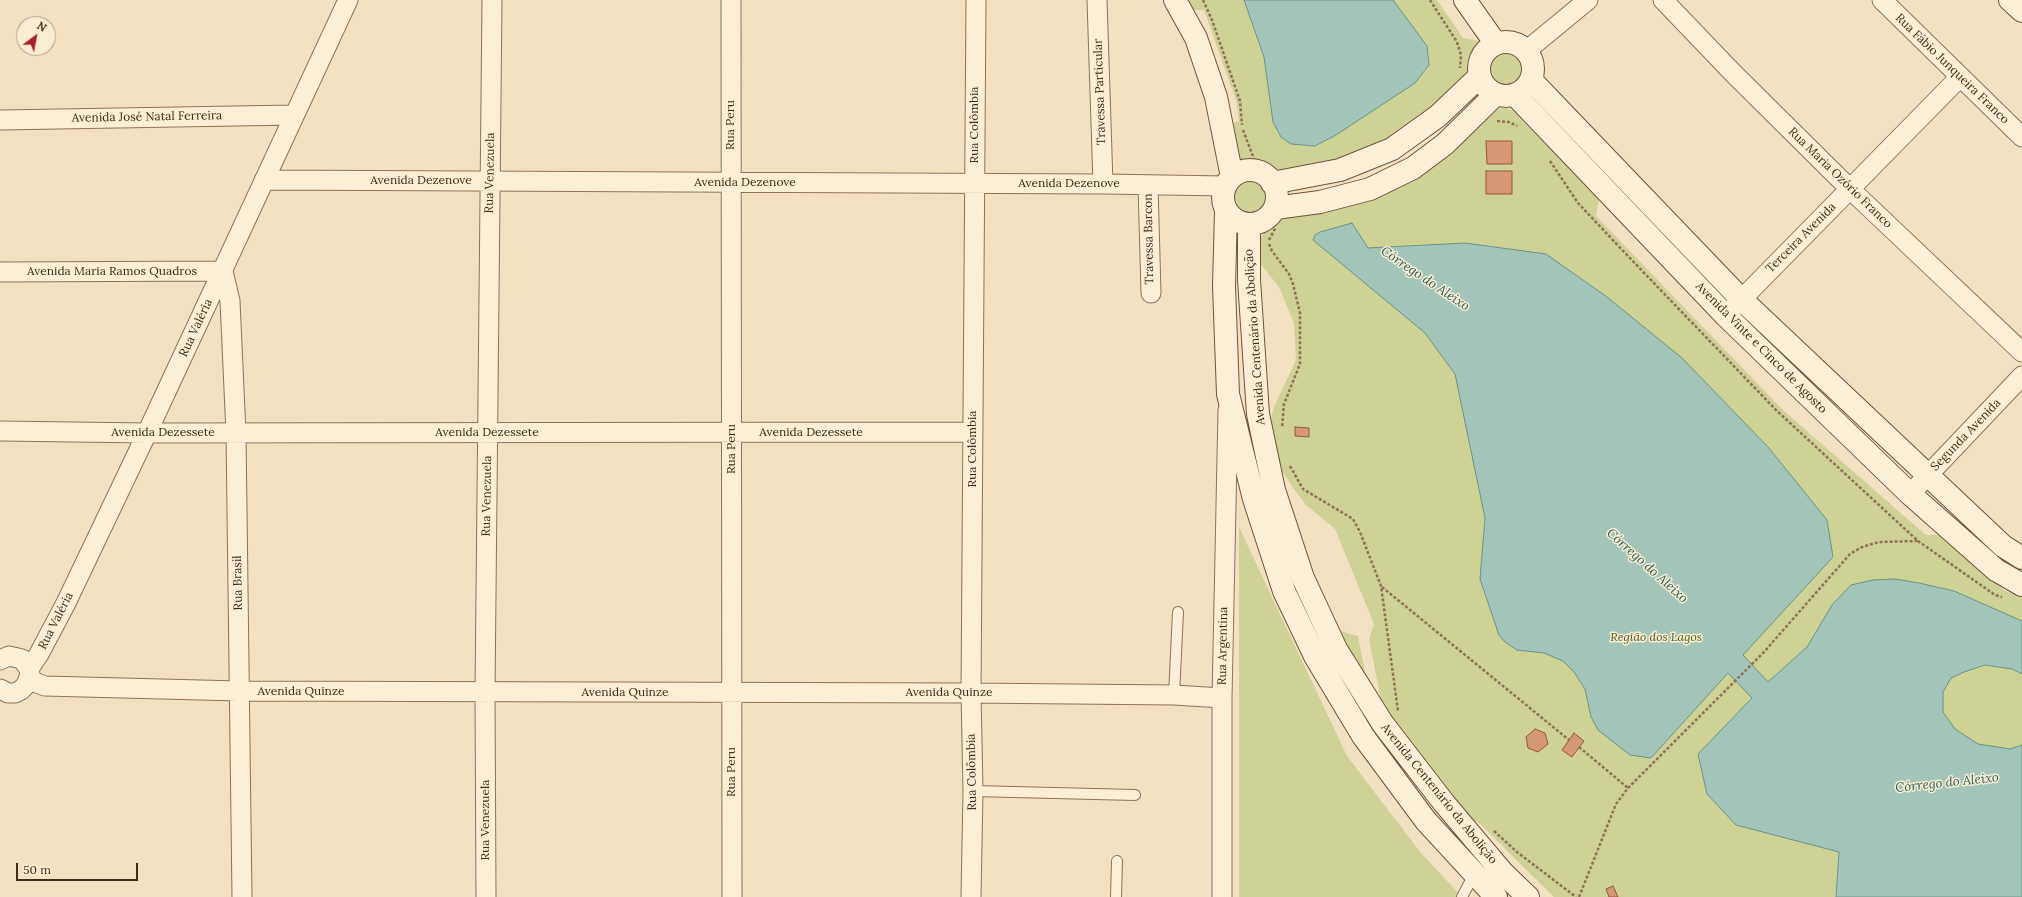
<!DOCTYPE html>
<meta charset="utf-8">
<style>
body{margin:0}
#map{position:relative;width:2022px;height:897px;overflow:hidden;background:#f3e2c2;font-family:Lora,serif}
canvas{display:block}
.north{position:absolute;left:16px;top:16px;width:40px;height:40px;box-sizing:border-box;background:#f9edd3;border:1px solid #ae9f8a;border-radius:50%;rotate:32deg;font-size:11px;font-weight:700;line-height:16px;text-align:center;color:#3e2b1d}
.north::after{content:'';display:block;margin:auto;width:14px;height:18px;background:#a61f27;clip-path:polygon(50% 0,100% 100%,50% 72%,0 100%)}
.scale{position:absolute;left:16px;top:863px;width:122px;height:18px;box-sizing:border-box;border:2px solid #3e2b1d;border-top:0;padding-left:5px;font-size:12px;line-height:14px;white-space:nowrap;color:#3e2b1d;-webkit-text-stroke:3px #f9edd3;paint-order:stroke}
</style>
<div id="map">
<canvas width="2022" height="897"></canvas>
<div class="north">N</div>
<div class="scale">50 m</div>
</div>
<script>
const g = document.querySelector('canvas').getContext('2d');
g.lineJoin = 'round';
function fillPath(path, color) { g.fillStyle = color; g.fill(path, 'evenodd'); }
const poly = rows => new Path2D(rows.map(r => 'M' + r).join(''));
function trace(path, color, width, dash) { g.strokeStyle = color; g.lineWidth = width; g.lineCap = dash ? 'butt' : 'round'; g.setLineDash(dash || []); g.stroke(path); }
function write(font, color, halo, rows, align = 'center') {
  g.font = font + ' Lora,serif'; g.lineWidth = 3; g.setLineDash([]); g.textBaseline = 'middle'; g.strokeStyle = halo; g.fillStyle = color; for (const [text, x, y, turn = 0] of rows) {
    g.save(); g.translate(x, y); g.rotate((+turn || 0) * Math.PI / 180); g.textAlign = isNaN(turn) ? turn : align; if (halo) g.strokeText(text, 0, 0); g.fillText(text, 0, 0); g.restore();
  }
}
const green = poly([
 [1181,0,1437,0,1463,38,1480,41,1483,45,1475,55,1468,71,1425,113,1376,147,1329,164,1269,173,1244,163,1233,164,1226,124,1239,121,1236,100,1204,10,1187,10],
 '1488 70a19 19 0 1 1 38 0a19 19 0 1 1-38 0Z',
 [1500,108,1507,108,1513,111,1599,199,1596,216,1784,411,1926,535,1940,535,2005,591,2022,597,2022,897,1554,897,1479,823,1462,815,1382,706,1369,639,1374,624,1335,529,1306,505,1291,485,1273,457,1269,426,1274,407,1296,360,1294,323,1279,287,1258,261,1258,243,1267,227,1283,218,1321,211,1431,163],
 '1229 198a20 20 0 1 1 40 0a20 20 0 1 1-40 0Z',
 [1239,527,1347,756,1421,853,1462,897,1239,897],
 [1338,630,1358,636,1367,682,1353,659]
]);
const water = poly([
 [1244,0,1393,0,1427,46,1429,65,1415,83,1336,135,1315,146,1291,144,1281,137,1273,122,1264,57,1244,0],
 [1352,223,1368,248,1465,243,1546,254,1607,297,1682,358,1768,447,1827,520,1833,557,1743,655,1768,682,1807,647,1832,605,1851,585,1873,580,1895,579,1919,583,1954,591,2022,621,2022,674,2012,669,1985,665,1964,672,1951,678,1943,692,1943,712,1955,729,1978,744,2010,749,2022,745,2022,897,1836,897,1839,852,1736,825,1707,794,1698,754,1752,698,1728,673,1651,758,1630,755,1598,730,1591,717,1585,689,1574,672,1563,661,1544,653,1517,650,1505,642,1499,635,1480,579,1485,518,1455,374,1425,333,1313,240,1315,235,1320,232,1352,223]
]);
const building = poly([
 [1486,141,1512,141,1512,164,1487,164,1486,141],
 [1486,171,1512,171,1512,194,1486,194,1486,171],
 [1295,427,1309,428,1309,437,1295,436,1295,427],
 [1535,729,1545,733,1548,744,1538,752,1528,748,1526,737,1535,729],
 [1574,733,1584,741,1572,757,1562,750,1574,733],
 [1613,886,1618,897,1609,897,1606,889,1613,886]
]);
const path = poly([
 [1203,0,1212,20,1240,101,1242,125],
 [1430,0,1457,42,1461,55,1460,68],
 [1497,121,1509,122,1517,126],
 [1243,130,1254,159,1267,165],
 [1550,161,1578,203,1625,253,1777,411,1918,541,1995,595,2002,597],
 [1269,240,1276,227],
 [1269,244,1272,251,1289,274,1293,284,1300,313,1300,364,1284,404,1282,428],
 [1290,466,1303,489,1353,519,1360,532,1381,586,1398,711],
 [1382,587,1569,740],
 [1579,747,1628,788],
 [1494,831,1517,852,1576,897],
 [1579,897,1616,804,1628,788,1764,652,1850,554,1862,547,1879,542,1918,541]
]);
const lane = poly([
 [1174,695,1178,612],
 [973,791,1135,795],
 [1116,897,1117,861],
 [1462,897,1474,874]
]);
const street = poly([
 [731,0,732,897],
 [1097,0,1103,184],
 [1663,0,1734,74,1850,189,2022,352],
 [1882,0,2022,137],
 [1526,51,1588,0],
 [0,120,294,115],
 [264,180,1103,184,1225,186],
 [1148,185,1151,293],
 [0,272,223,271,230,301,236,433,242,897],
 [1731,310,1960,77],
 [0,431,147,433,973,432],
 [1910,494,2022,376],
 [0,660,9,656,22,659,29,669,30,674,26,685,21,690,15,693,8,693,0,689],
 [29,669,39,654,66,603,147,433,348,0],
 [29,680,45,686,239,691,971,693,1174,695,1222,698],
 [486,897,485,693,492,0],
 [971,897,973,791,971,693,976,0],
 [1222,897,1222,698,1228,410]
]);
const secondary = poly([
 [1175,0,1196,38,1216,97,1232,177],
 [1465,0,1496,44],
 [2010,0,2022,11],
 '1479 69a27 27 0 1 1 54 0a27 27 0 1 1-54 0Z',
 [1531,80,1741,299,2003,546,2022,558],
 [1515,95,1725,315,1910,494,1996,570,2022,585],
 '1223 197a27 27 0 1 1 54 0a27 27 0 1 1-54 0Z',
 [1272,183,1340,170,1392,149,1438,116,1480,76],
 [1275,208,1320,202,1370,189,1413,168,1445,144,1496,94],
 [1226,211,1224,286,1228,394,1254,499,1284,591,1315,656,1363,736,1426,821,1496,897],
 [1249,225,1249,280,1258,414,1274,490,1303,578,1336,649,1383,724,1444,803,1503,873,1528,897]
]);
const streetNames = [
 ["Rua Fábio Junqueira Franco",1952,69,44],
 ["Travessa Particular",1100,92,-92],
 ["Avenida José Natal Ferreira",147,117,-1],
 ["Rua Peru",731,125,-90],
 ["Rua Colômbia",975,125,-90],
 ["Rua Venezuela",490,173,-89],
 ["Rua Maria Ozório Franco",1840,178,44],
 ["Avenida Dezenove",421,181],
 ["Avenida Dezenove",745,183],
 ["Avenida Dezenove",1069,184],
 ["Terceira Avenida",1801,238,-45],
 ["Travessa Barcon",1149,239,-91],
 ["Avenida Maria Ramos Quadros",112,272],
 ["Rua Valéria",196,328,-65],
 ["Avenida Centenário da Abolição",1255,337,-94],
 ["Avenida Vinte e Cinco de Agosto",1761,348,45],
 ["Avenida Dezessete",163,433],
 ["Avenida Dezessete",487,433],
 ["Avenida Dezessete",811,433],
 ["Segunda Avenida",1966,435,-46],
 ["Rua Peru",732,449,-90],
 ["Rua Colômbia",973,449,-90],
 ["Rua Venezuela",487,496,-89],
 ["Rua Brasil",238,583,-91],
 ["Rua Valéria",56,621,-63],
 ["Rua Argentina",1223,646,-89],
 ["Avenida Quinze",301,692],
 ["Avenida Quinze",625,693],
 ["Avenida Quinze",949,693],
 ["Rua Peru",732,772,-90],
 ["Rua Colômbia",972,772,-91],
 ["Avenida Centenário da Abolição",1439,794,51],
 ["Rua Venezuela",486,820,-90]
];
const parkNames = [
 ["Região dos Lagos",1656,638]
];
const waterNames = [
 ["Córrego do Aleixo",1425,279,34],
 ["Córrego do Aleixo",1647,566,42],
 ["Córrego do Aleixo",1947,783,-6]
];
fillPath(green, '#ced395');
fillPath(water, '#a5c5ba');
trace(water, '#6a9588', 1);
fillPath(building, '#d69874');
trace(building, '#92583a', 1);
trace(lane, '#907257', 12);
trace(street, '#907257', 21);
trace(secondary, '#71533a', 24);
trace(path, '#907257', 2.5, [3, 2]);
trace(lane, '#fcefd7', 10);
trace(street, '#fcefd7', 19);
trace(secondary, '#fcefd7', 22);
write('12px', '#3e2b1d', '#f9edd3', streetNames);
write('italic 12px', '#505d21', '#f9edd3', parkNames);
write('italic 13px', '#2a5f59', '#f9edd3', waterNames);
</script>
